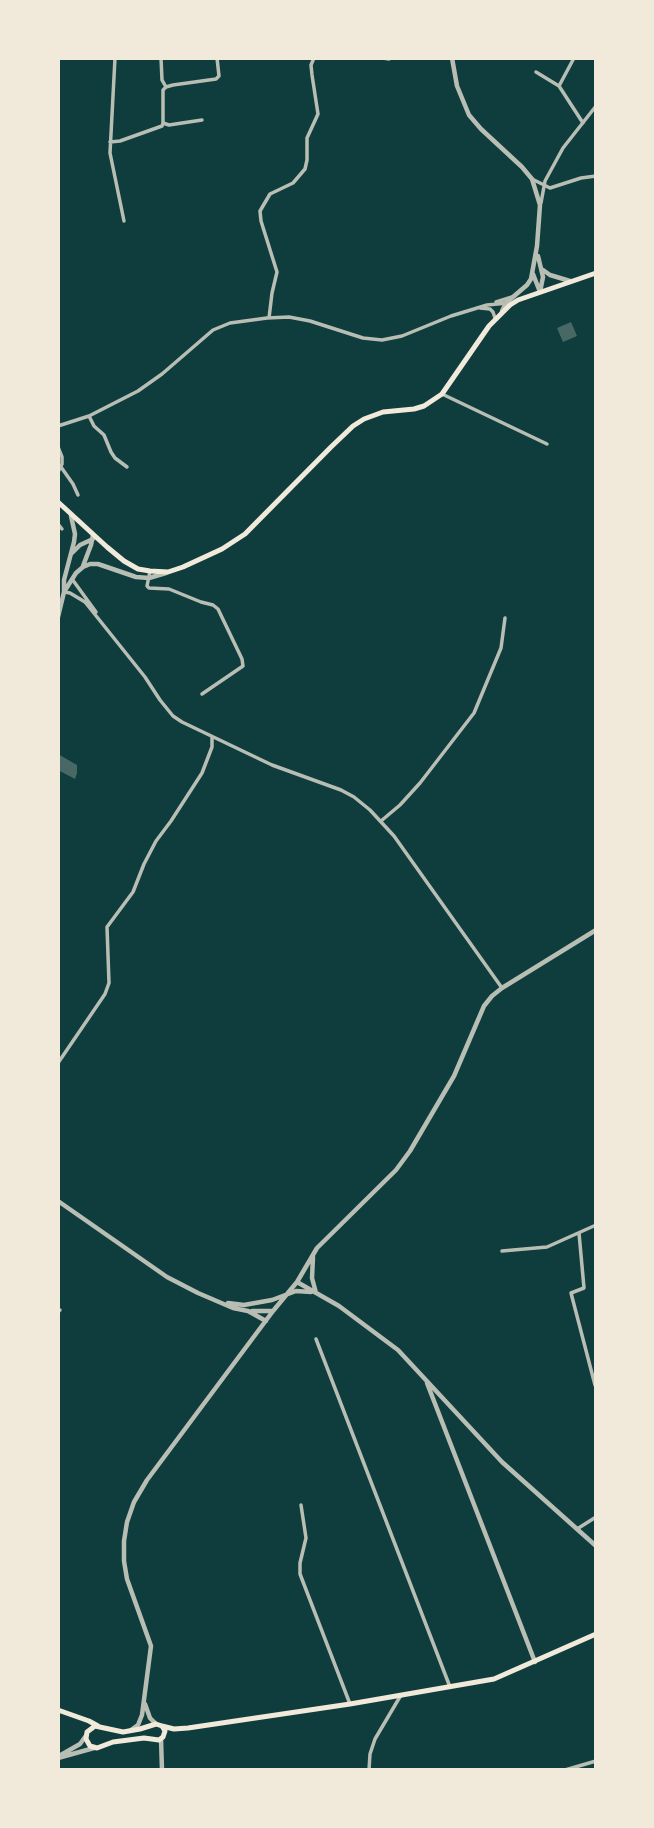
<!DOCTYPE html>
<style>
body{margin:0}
#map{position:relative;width:654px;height:1828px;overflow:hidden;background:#0f3d3e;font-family:Karla,sans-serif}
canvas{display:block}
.frame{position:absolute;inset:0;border:60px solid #f1e9da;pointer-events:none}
</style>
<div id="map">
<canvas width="654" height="1828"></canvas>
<div class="frame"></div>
</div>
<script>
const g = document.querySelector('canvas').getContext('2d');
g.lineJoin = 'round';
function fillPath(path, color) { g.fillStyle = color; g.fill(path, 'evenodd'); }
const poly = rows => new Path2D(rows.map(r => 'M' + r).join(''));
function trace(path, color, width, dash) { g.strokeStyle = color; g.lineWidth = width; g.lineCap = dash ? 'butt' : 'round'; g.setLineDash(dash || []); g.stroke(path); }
const building = poly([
 [571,322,577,336,563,342,557,328],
 [58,754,77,765,77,773,75,779,58,770]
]);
const minor = poly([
 [115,58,110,153,124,221],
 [161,58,162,80,166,87],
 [383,58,389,59,391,58],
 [536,72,559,86,583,123],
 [559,86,574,58],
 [163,123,169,125,202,120],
 [110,142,120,141,162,126,163,123,163,90,166,87,173,85,216,79,219,76,217,58],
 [532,179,550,188,581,178,596,176],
 [541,203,545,181,563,148,596,106],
 [496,302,512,297],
 [480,308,490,309,493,312,495,318],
 [269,318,272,293,277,272,261,221,260,211,270,194,293,183,305,169,307,160,307,138,318,114,312,75,311,65,314,58],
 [442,394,547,444],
 [89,416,94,426,104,435,111,452,115,458,127,467],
 [58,426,89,416,138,391,162,374,213,330,230,323,267,318,289,317,310,321,363,338,382,340,402,336,451,316,487,305,508,303],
 [58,447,62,457,62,464,58,472],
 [61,467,73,484,78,495],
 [58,524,62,529],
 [150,571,147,586,149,588,169,589,201,602,213,605,218,609,242,659,243,666,202,694],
 [72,579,96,612],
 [64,592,70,593,85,602,145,677,160,700,173,716,182,722,272,765,341,790,354,797,370,810,394,836,502,988],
 [381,821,400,805,420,783,474,713,501,648,505,618],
 [58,1063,105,994,109,983,107,927,133,892,144,864,156,841,171,821,202,773,212,747,212,737],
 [579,1233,584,1288,571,1293,595,1385],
 [502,1251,547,1247,596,1225],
 [58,1312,60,1310],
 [316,1339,450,1687],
 [301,1505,306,1538,300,1563,300,1574,350,1704],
 [577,1529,596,1517],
 [369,1770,370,1754,375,1739,401,1695],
 [565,1770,596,1761]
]);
const tertiary = poly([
 [452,58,457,86,469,115,481,129,522,167,532,179,540,205,537,246,531,279,527,285,506,303,502,311],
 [538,256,543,277,540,292],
 [543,270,550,275,570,281],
 [533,274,540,292],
 [72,553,80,545,93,539],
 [83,566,91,545,93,535],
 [64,592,76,573,83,567,90,564,98,564,136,577,149,578,166,573],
 [58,617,64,592,64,580,74,542,75,534,71,516],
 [58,1201,167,1277,198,1293,233,1308,248,1311,266,1321],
 [313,1257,312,1278,316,1293],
 [297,1282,339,1306,398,1350,502,1462,596,1546],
 [228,1303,244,1305,272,1300,296,1291,311,1292],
 [252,1311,273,1311],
 [427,1383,535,1662],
 [145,1704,150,1718,156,1724],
 [131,1730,138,1725,142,1715,151,1646,127,1579,124,1561,124,1541,127,1522,134,1502,147,1480,273,1311,297,1282,317,1248,396,1170,410,1151,454,1076,484,1006,492,996,502,988,596,930],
 [161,1739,162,1770],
 [59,1756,80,1744,85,1737],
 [58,1758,94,1748]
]);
const secondary = poly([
 [58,502,107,547,124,561,138,569,150,571,168,572,183,567,222,549,245,534,331,447,353,426,364,419,383,412,414,409,424,406,442,394,489,326,510,305,518,300,596,273],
 [58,1710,89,1721,98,1726],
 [156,1724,162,1726,165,1731,163,1737,159,1740,144,1738,113,1742,97,1748,90,1746,86,1739,87,1732,95,1726,123,1732,140,1729,156,1724],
 [162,1726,174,1729,188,1728,350,1704,494,1679,596,1634]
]);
fillPath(building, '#486865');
trace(minor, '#b8beb3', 3.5);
trace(tertiary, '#b8beb3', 4.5);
trace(secondary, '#f1e9da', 5);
</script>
